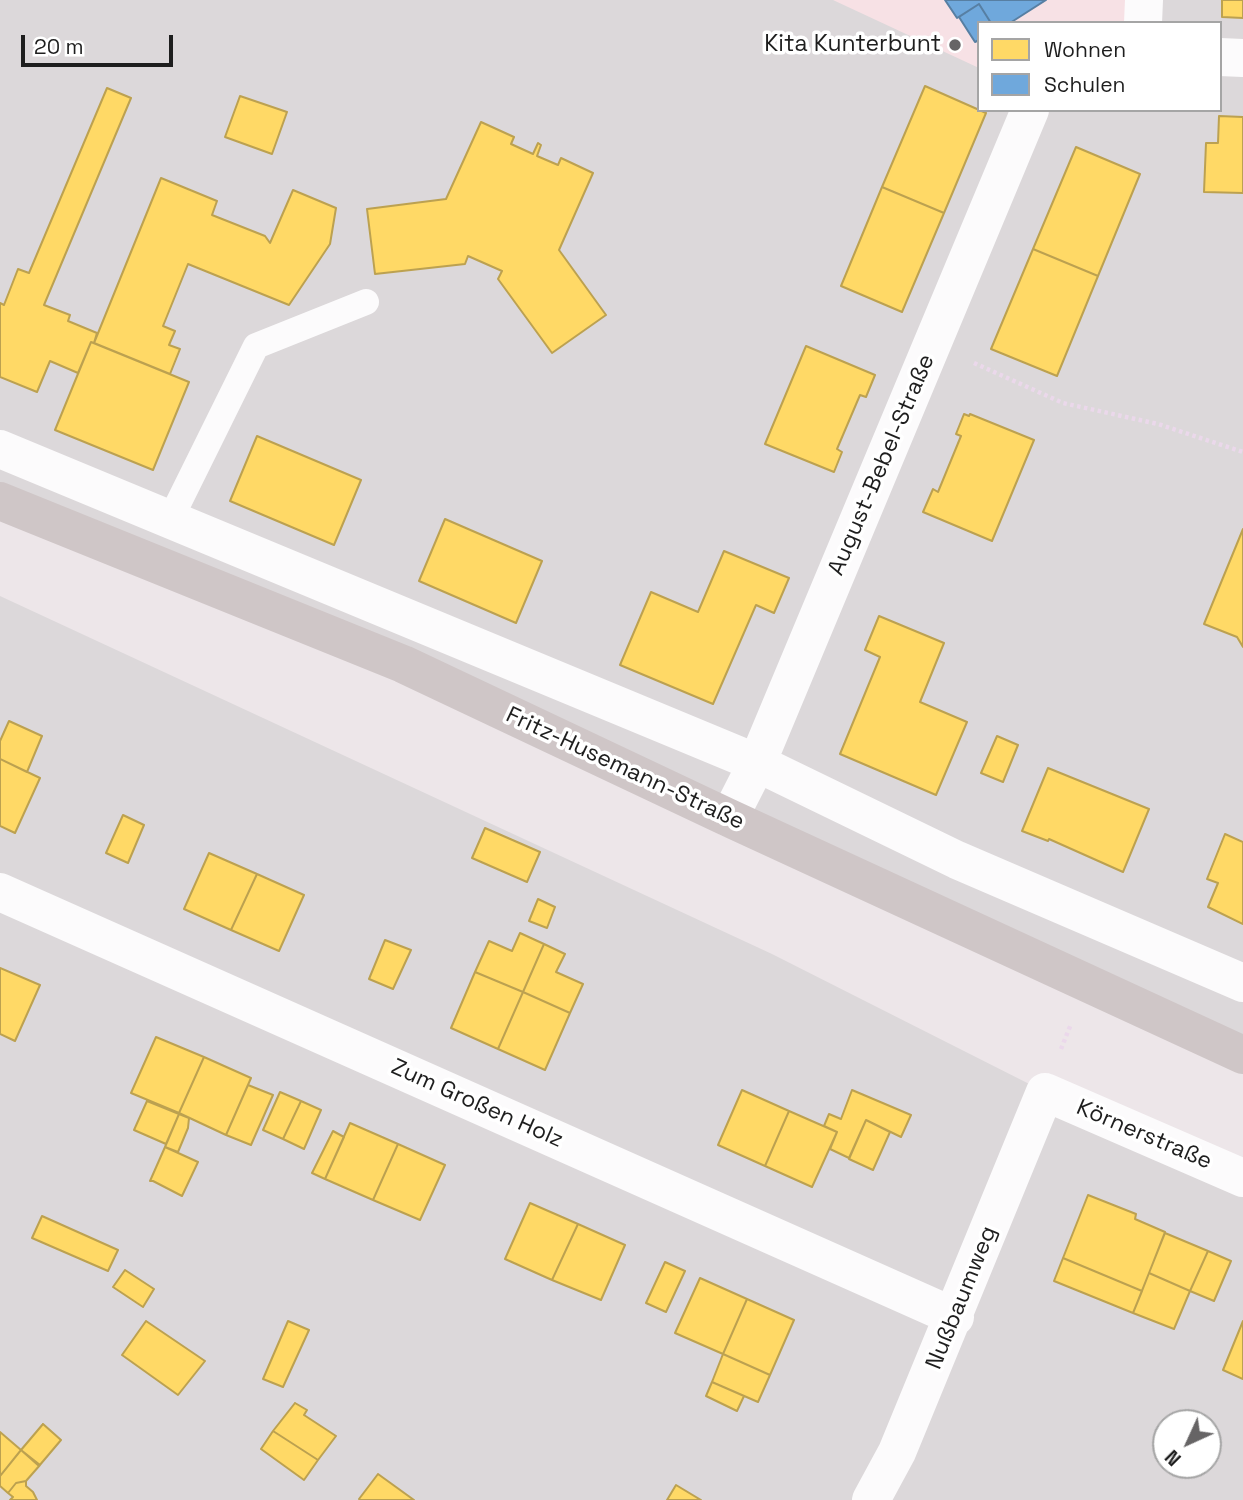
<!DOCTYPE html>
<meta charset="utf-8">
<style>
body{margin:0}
#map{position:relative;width:1243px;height:1500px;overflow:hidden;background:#ede6e9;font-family:"Space Grotesk",sans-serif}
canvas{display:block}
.legend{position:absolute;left:977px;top:21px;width:245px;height:91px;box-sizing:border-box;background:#fff;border:2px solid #a5a5a5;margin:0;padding:9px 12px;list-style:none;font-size:21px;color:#1e1e1e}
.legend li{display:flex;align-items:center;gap:14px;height:35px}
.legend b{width:35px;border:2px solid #a5a5a5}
.north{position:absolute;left:1152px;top:1409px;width:70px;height:70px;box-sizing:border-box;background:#fff;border:2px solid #a5a5a5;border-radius:50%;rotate:225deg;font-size:19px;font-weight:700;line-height:28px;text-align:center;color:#1e1e1e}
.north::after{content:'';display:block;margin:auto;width:24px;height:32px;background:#666465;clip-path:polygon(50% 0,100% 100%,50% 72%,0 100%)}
.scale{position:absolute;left:21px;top:35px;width:152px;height:32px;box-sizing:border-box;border:4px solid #1e1e1e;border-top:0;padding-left:9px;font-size:21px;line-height:24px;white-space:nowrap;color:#1e1e1e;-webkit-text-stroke:5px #fff;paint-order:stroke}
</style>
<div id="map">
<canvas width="1243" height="1500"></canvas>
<ul class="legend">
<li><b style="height:19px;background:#ffd966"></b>Wohnen</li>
<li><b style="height:19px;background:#6fa8dc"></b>Schulen</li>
</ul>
<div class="north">N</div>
<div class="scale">20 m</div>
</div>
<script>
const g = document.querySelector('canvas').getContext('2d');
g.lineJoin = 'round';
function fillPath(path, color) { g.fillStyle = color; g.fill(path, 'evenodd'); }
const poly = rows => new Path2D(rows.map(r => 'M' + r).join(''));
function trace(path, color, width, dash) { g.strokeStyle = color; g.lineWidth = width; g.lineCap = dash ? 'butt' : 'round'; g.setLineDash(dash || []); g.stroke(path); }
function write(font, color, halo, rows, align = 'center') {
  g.font = font + ' "Space Grotesk",sans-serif'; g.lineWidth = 7; g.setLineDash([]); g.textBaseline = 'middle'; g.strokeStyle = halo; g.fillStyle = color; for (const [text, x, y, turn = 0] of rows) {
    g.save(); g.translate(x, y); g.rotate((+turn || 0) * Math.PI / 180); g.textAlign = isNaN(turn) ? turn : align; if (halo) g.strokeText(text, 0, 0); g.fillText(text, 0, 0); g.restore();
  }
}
const residential = poly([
 [0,0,1243,0,1243,1047,0,493],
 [979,23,1220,23,1220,110,979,110],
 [0,596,772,954,1243,1192,1243,1500,0,1500],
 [1166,1423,1208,1423,1208,1465,1166,1465]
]);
const education = poly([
 [833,0,1126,0,1127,23,979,23,979,68]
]);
const homes = poly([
 [1222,0,1243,0,1243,18,1222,17,1222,0],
 [925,86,986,113,944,213,882,187,925,86],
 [107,88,131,98,44,305,70,315,68,321,97,333,94,343,91,342,78,373,50,361,37,392,0,377,0,303,4,305,18,269,29,273,107,88],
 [240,96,287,112,272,154,225,137,240,96],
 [1219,116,1243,117,1243,193,1204,192,1206,143,1218,143,1219,116],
 [481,122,514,137,511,144,533,154,538,143,541,145,537,156,558,165,561,158,593,173,559,250,606,315,552,353,498,279,502,271,468,256,465,264,375,274,367,209,446,199,481,122],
 [1076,147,1140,174,1098,276,1033,249,1076,147],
 [161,178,217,201,212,215,265,236,270,243,293,190,336,208,330,244,289,305,188,264,163,326,175,331,169,345,180,349,170,374,94,343,161,178],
 [882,187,944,213,902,312,841,286,882,187],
 [1033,249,1098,276,1057,376,991,349,1033,249],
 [91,342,189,382,153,470,55,430,91,342],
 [806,346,875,375,866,397,860,395,837,449,842,452,834,472,765,444,806,346],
 [964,414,969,416,970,414,1034,440,992,541,923,512,933,489,938,492,961,436,956,434,964,414],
 [257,436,361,480,334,545,230,501,257,436],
 [445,519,542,561,516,623,419,581,445,519],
 [1243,529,1243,647,1237,637,1204,624,1243,529],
 [724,551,789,578,774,613,756,605,713,704,620,665,651,592,698,612,724,551],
 [879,616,944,643,920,702,967,722,936,795,840,754,880,657,865,650,879,616],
 [9,721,42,736,27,772,0,759,0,741,9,721],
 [997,736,1018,745,1003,782,981,773,997,736],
 [0,759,40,778,15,833,0,826,0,759],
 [1048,768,1149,809,1123,872,1049,839,1048,841,1022,831,1048,768],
 [123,815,144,825,128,863,106,853,123,815],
 [485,828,540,852,527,882,472,858,485,828],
 [1225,834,1243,842,1243,924,1208,907,1218,883,1207,879,1225,834],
 [209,853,257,874,231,930,184,909,209,853],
 [257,874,304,895,279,951,231,930,257,874],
 [538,899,555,907,547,928,529,921,538,899],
 [520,933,544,944,523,992,475,972,489,941,512,951,520,933],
 [385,940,411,950,393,989,369,979,385,940],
 [544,944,565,954,556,972,583,984,570,1013,523,992,544,944],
 [0,968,40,985,15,1041,0,1034,0,968],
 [475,972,523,992,498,1049,451,1028,475,972],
 [523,992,570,1013,545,1070,498,1049,523,992],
 [156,1037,204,1057,179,1113,131,1093,156,1037],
 [204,1057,251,1078,226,1135,179,1113,204,1057],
 [248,1085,273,1095,251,1145,226,1135,248,1085],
 [742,1090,789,1111,765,1166,718,1145,742,1090],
 [852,1090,911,1115,901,1137,866,1120,849,1158,830,1149,837,1132,824,1126,829,1114,841,1119,852,1090],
 [280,1092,301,1101,283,1139,263,1130,280,1092],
 [147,1101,179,1114,166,1144,134,1130,147,1101],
 [301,1101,321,1110,304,1149,283,1139,301,1101],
 [789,1111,837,1132,812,1187,765,1166,789,1111],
 [179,1114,189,1118,188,1128,178,1152,165,1147,179,1114],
 [866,1120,890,1132,873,1170,849,1159,866,1120],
 [350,1123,398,1144,373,1200,325,1179,350,1123],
 [333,1131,344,1137,325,1179,312,1173,333,1131],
 [398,1144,445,1165,420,1220,373,1200,398,1144],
 [165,1147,198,1162,182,1196,153,1181,150,1181,165,1147],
 [1088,1195,1136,1214,1135,1219,1165,1232,1142,1291,1063,1258,1088,1195],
 [530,1203,578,1224,552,1280,505,1259,530,1203],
 [42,1216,118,1250,108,1271,32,1238,42,1216],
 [578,1224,625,1245,601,1300,552,1280,578,1224],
 [1165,1233,1208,1251,1190,1291,1149,1273,1165,1233],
 [1208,1251,1231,1261,1214,1301,1190,1291,1208,1251],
 [1063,1258,1142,1291,1133,1313,1054,1281,1063,1258],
 [665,1262,685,1271,666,1312,646,1303,665,1262],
 [125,1270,154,1289,143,1307,113,1287,125,1270],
 [1149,1273,1190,1291,1174,1329,1133,1313,1149,1273],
 [700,1278,747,1299,723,1354,675,1333,700,1278],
 [747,1299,794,1320,770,1375,723,1354,747,1299],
 [146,1321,205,1361,178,1395,122,1355,146,1321],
 [288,1321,309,1330,283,1387,263,1379,288,1321],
 [1243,1321,1243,1379,1223,1370,1243,1321],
 [723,1354,770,1375,758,1402,712,1382,723,1354],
 [712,1382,744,1396,737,1411,706,1396,712,1382],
 [295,1403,307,1410,304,1415,336,1436,318,1460,273,1431,295,1403],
 [43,1424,61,1440,39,1466,21,1450,43,1424],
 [273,1431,318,1460,304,1480,261,1449,273,1431],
 [0,1432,21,1450,0,1476,0,1432],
 [21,1450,40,1465,26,1481,16,1483,8,1493,0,1486,0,1476,21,1450],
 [378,1474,414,1500,360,1500,359,1499,378,1474],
 [26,1481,26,1486,33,1492,37,1500,10,1500,13,1497,8,1493,16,1483,26,1481],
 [676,1485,701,1500,667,1500,676,1485]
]);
const schools = poly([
 [945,0,1046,0,1010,23,991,23,979,4,957,18,945,0],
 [979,4,991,23,979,23,979,40,975,42,959,17,979,4]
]);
const path = poly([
 [974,363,1063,403,1158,424,1243,452],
 [1061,1049,1071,1024]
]);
const lane = poly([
 [170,520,256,346,366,302]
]);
const street = poly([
 [1143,23,1144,0],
 [1220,57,1243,58],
 [0,449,757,763,957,860,1243,983],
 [729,818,757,763,1030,110],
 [0,892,955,1317],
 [871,1500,897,1452,1045,1092,1243,1178]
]);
const secondary = poly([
 [0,501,403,664,729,818,1243,1055]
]);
const markers = [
 [955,45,7,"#666465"]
];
const poiNames = [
 ["Kita Kunterbunt",941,45]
];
const streetNames = [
 ["August-Bebel-Straße",882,465,-67],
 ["Fritz-Husemann-Straße",625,769,25],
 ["Zum Großen Holz",477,1104,24],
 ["Körnerstraße",1144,1135,23],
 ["Nußbaumweg",962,1298,-68]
];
fillPath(residential, '#dcd8da');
fillPath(education, '#f7e1e5');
fillPath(homes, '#ffd966');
trace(homes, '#bca150', 2);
fillPath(schools, '#6fa8dc');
trace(schools, '#577fa3', 2);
trace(path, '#ebd8eb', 4.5, [3.5, 3.5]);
trace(lane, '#fcfbfc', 26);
trace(street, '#fcfbfc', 38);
trace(secondary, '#cfc6c7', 38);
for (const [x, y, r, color] of markers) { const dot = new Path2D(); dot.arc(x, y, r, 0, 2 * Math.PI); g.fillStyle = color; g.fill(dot); trace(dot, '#fff', 2.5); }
write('23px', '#1e1e1e', '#fff', poiNames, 'right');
write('23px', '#1e1e1e', '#fff', streetNames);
</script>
